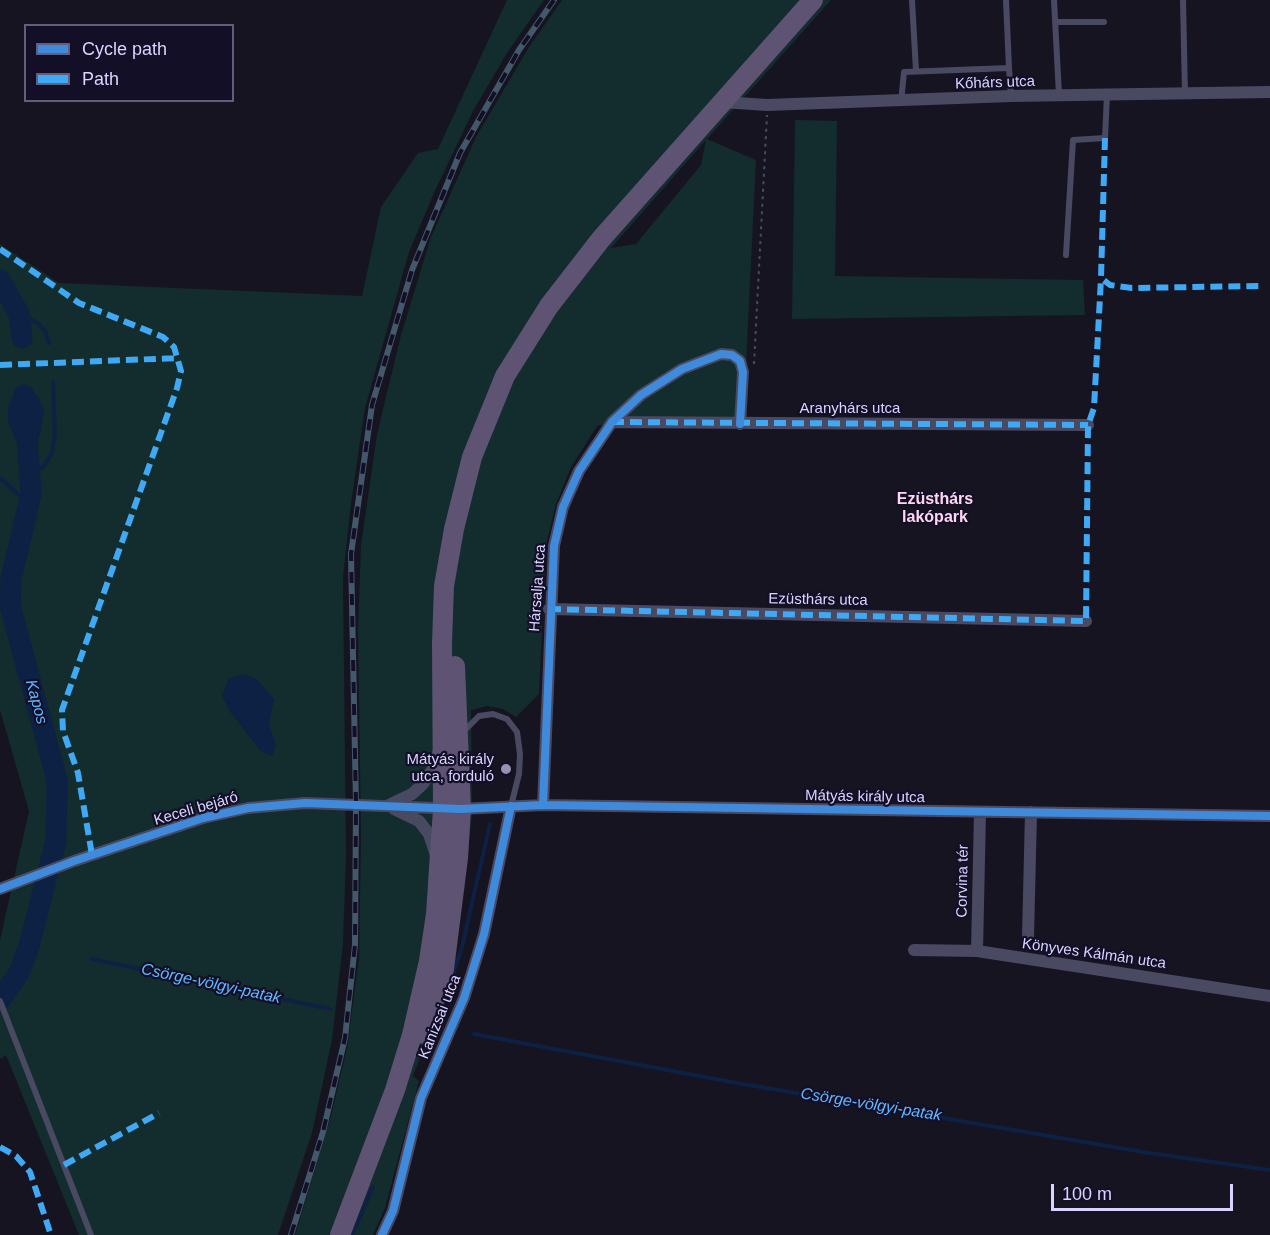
<!DOCTYPE html>
<meta charset="utf-8">
<style>
body{margin:0}
#map{position:relative;width:1270px;height:1235px;overflow:hidden;background:#161421;font-family:Arial,sans-serif}
canvas{display:block}
.legend{position:absolute;left:24px;top:24px;width:210px;height:78px;box-sizing:border-box;background:#130f26;border:2px solid #625e7d;margin:0;padding:8px 10px;list-style:none;font-size:18px;color:#d9d4ff}
.legend li{display:flex;align-items:center;gap:12px;height:30px}
.legend b{width:30px;border:2px solid #625e7d}
.scale{position:absolute;left:1051px;top:1184px;width:182px;height:27px;box-sizing:border-box;border:3px solid #d9d4ff;border-top:0;padding-left:8px;font-size:18px;line-height:21px;white-space:nowrap;color:#d9d4ff;-webkit-text-stroke:4px #130f26;paint-order:stroke}
</style>
<div id="map">
<canvas width="1270" height="1235"></canvas>
<ul class="legend">
<li><b style="height:8px;background:#408adc"></b>Cycle path</li>
<li><b style="height:8px;background:#3fa9f5"></b>Path</li>
</ul>
<div class="scale">100 m</div>
</div>
<script>
const g = document.querySelector('canvas').getContext('2d');
g.lineJoin = 'round';
function fillPath(path, color) { g.fillStyle = color; g.fill(path, 'evenodd'); }
const poly = rows => new Path2D(rows.map(r => 'M' + r).join(''));
function trace(path, color, width, dash) { g.strokeStyle = color; g.lineWidth = width; g.lineCap = dash ? 'butt' : 'round'; g.setLineDash(dash || []); g.stroke(path); }
function write(font, color, halo, rows, align = 'center') {
  g.font = font + ' Arial,sans-serif'; g.lineWidth = 4.5; g.setLineDash([]); g.textBaseline = 'middle'; g.strokeStyle = halo; g.fillStyle = color; for (const [text, x, y, turn = 0] of rows) {
    g.save(); g.translate(x, y); g.rotate((+turn || 0) * Math.PI / 180); g.textAlign = isNaN(turn) ? turn : align; if (halo) g.strokeText(text, 0, 0); g.fillText(text, 0, 0); g.restore();
  }
}
const green = poly([
 [507,0,544,0,507,53,473,111,434,193,409,252,365,408,351,503,343,578,346,855,343,944,332,1040,312,1133,278,1235,79,1235,6,1055,0,1059,0,940,29,811,0,710,0,244,59,283,362,296,381,207,418,153,438,149],
 [222,695,274,699,261,751,230,711],
 [562,0,831,0,707,139,756,160,743,427,598,425,571,467,556,504,546,545,539,694,516,717,503,709,487,706,471,710,472,814,466,869,442,1001,413,1076,419,1081,385,1208,373,1235,295,1235,331,1116,347,1048,359,958,361,836,358,629,361,545,377,434,401,335,431,237,476,137,529,47],
 [706,140,701,165,636,244,611,248],
 [795,120,837,121,835,276,1083,280,1085,315,792,319]
]);
const water = poly([
 [16,308,24,314,32,330,30,338,11,338,12,317],
 [13,395,37,395,44,410,40,434,34,449,34,470,30,474,23,473,22,454,8,422,8,408],
 [244,674,257,679,274,699,269,724,276,746,272,756,261,751,230,711,222,695,229,678]
]);
const stream = poly([
 [22,315,39,324,46,333,49,343],
 [30,474,43,467,52,453,55,435,53,382],
 [0,478,29,504],
 [29,946,36,948],
 [92,959,330,1009],
 [441,1011,462,947,490,824],
 [474,1034,737,1083,1143,1152,1270,1170],
 [352,1235,373,1187]
]);
const river = poly([
 [0,280,19,314,22,338],
 [0,1000,19,973,29,946,56,841,57,780,10,605,11,579,31,494,24,395]
]);
const path = poly([
 [754,364,767,115]
]);
const lane = poly([
 [912,0,916,71],
 [1006,0,1009,68],
 [1054,0,1059,95],
 [1183,0,1185,94],
 [1055,22,1104,22],
 [901,102,904,72,1009,68,1011,96],
 [1066,255,1073,140,1105,138,1107,95],
 [464,731,479,716,493,714,507,719,517,732,520,754,519,774,511,806],
 [0,1001,91,1235]
]);
const street = poly([
 [722,102,767,105,1011,96,1270,92],
 [612,422,1088,425],
 [549,609,1086,621],
 [389,805,412,794,423,784,434,767,438,753],
 [543,805,554,546,563,507,579,471,612,422,641,395,682,369,721,354,732,355,740,361,743,372,740,424],
 [394,809,419,821,429,834,436,855],
 [0,889,74,861,203,818,248,808,305,803,461,809,543,805,1270,816],
 [1028,937,1031,812],
 [914,950,977,951,1270,996],
 [977,951,980,812],
 [382,1235,393,1211,421,1098,464,998,484,934,511,806]
]);
const primary = poly([
 [424,1034,444,969,458,858,461,809,455,666],
 [340,1235,395,1090,412,1035,429,961,436,914,443,809,442,643,444,586,454,529,472,457,505,376,549,306,601,239,813,0]
]);
const rail = poly([
 [291,1235,323,1132,345,1038,355,945,356,804,351,554,372,405,412,270,460,153,519,50,554,0]
]);
const quiet = poly([
 [1105,138,1101,278,1110,285,1132,288,1259,286],
 [0,249,79,303,163,337,174,347,181,371,177,388,62,710,63,731,78,773,92,855],
 [0,365,179,358],
 [612,422,1088,425],
 [549,609,1086,621,1088,425,1094,408,1101,278],
 [0,1147,16,1156,30,1172,51,1235],
 [64,1165,159,1113]
]);
const cycleway = poly([
 [543,805,554,546,563,507,579,471,612,422,641,395,682,369,721,354,732,355,740,361,743,372,740,424],
 [0,889,74,861,203,818,248,808,305,803,461,809,543,805,1270,816],
 [382,1235,393,1211,421,1098,464,998,484,934,511,806]
]);
const markers = [
 [506,769,6,"#9591b1"]
];
const streetNames = [
 ["Kőhárs utca",995,83,-2],
 ["Aranyhárs utca",850,409],
 ["Hársalja utca",538,588,-86],
 ["Ezüsthárs utca",818,600,1],
 ["Mátyás király utca",865,797,1],
 ["Keceli bejáró",196,809,-16],
 ["Corvina tér",963,881,-89],
 ["Könyves Kálmán utca",1094,954,8],
 ["Kanizsai utca",440,1017,-68]
];
const poiNames = [
 ["Mátyás király",494,760],
 ["utca, forduló",494,777]
];
const neighbourhoodNames = [
 ["Ezüsthárs",935,500],
 ["lakópark",935,518]
];
const waterNames = [
 ["Kapos",36,702,75],
 ["Csörge-völgyi-patak",211,984,12],
 ["Csörge-völgyi-patak",871,1105,9]
];
fillPath(green, '#132c2d');
fillPath(water, '#0d2144');
trace(stream, '#0d2144', 4);
trace(river, '#0d2144', 21);
trace(path, '#44505f', 2, [3, 4.5]);
trace(lane, '#4a4962', 6);
trace(street, '#4a4962', 12);
trace(primary, '#5e5373', 20);
trace(rail, '#43596b', 6);
trace(rail, '#130f26', 4, [11]);
trace(quiet, '#3fa9f5', 6, [12, 6]);
trace(cycleway, '#408adc', 8);
for (const [x, y, r, color] of markers) { const dot = new Path2D(); dot.arc(x, y, r, 0, 2 * Math.PI); g.fillStyle = color; g.fill(dot); trace(dot, '#130f26', 2); }
write('15px', '#d9d4ff', '#130f26', streetNames);
write('15px', '#d9d4ff', '#130f26', poiNames, 'right');
write('bold 16px', '#ffd6f0', '#130f26', neighbourhoodNames);
write('italic 16px', '#62b6ff', '#130f26', waterNames);
</script>
